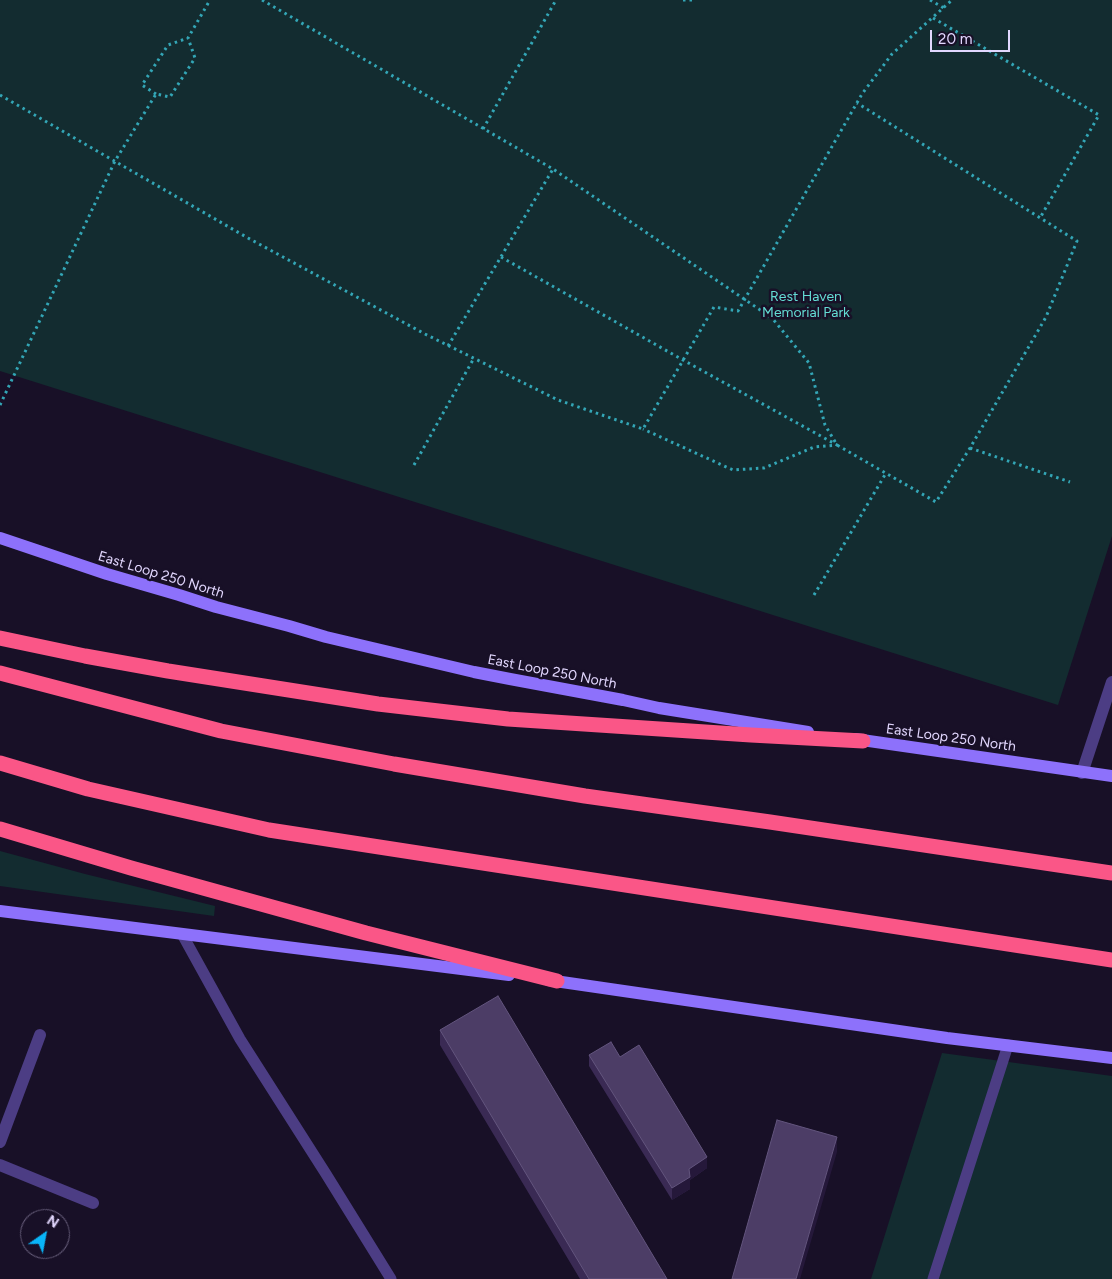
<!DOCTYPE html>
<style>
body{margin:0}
#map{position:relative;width:1112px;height:1279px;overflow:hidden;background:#181027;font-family:Figtree,sans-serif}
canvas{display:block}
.north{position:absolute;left:20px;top:1209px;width:50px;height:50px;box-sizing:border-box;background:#181027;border:1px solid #69607d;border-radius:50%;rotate:33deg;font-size:14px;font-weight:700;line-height:20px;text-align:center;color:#e2d7fe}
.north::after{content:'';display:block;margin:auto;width:18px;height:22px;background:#09b5f8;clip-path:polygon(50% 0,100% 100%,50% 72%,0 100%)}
.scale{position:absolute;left:930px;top:30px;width:80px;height:22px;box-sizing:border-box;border:2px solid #e2d7fe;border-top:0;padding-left:6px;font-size:15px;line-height:18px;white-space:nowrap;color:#e2d7fe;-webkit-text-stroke:4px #181027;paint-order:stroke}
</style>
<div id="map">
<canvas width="1112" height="1279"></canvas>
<div class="north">N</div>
<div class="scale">20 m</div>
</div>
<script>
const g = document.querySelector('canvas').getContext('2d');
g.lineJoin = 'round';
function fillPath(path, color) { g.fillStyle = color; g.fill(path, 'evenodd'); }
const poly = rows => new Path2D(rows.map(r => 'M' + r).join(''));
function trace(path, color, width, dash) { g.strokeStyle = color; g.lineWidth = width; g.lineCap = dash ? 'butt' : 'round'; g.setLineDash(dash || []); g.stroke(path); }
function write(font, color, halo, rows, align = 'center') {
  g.font = font + ' Figtree,sans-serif'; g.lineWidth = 5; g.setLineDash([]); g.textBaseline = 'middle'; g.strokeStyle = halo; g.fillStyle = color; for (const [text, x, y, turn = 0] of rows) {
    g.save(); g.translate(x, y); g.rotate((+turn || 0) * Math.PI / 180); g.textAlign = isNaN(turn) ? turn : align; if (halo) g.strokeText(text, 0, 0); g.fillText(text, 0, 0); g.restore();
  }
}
const green = poly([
 [0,0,1112,0,1112,536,1058,705,0,371],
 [0,851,85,874,215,906,214,916,0,886],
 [942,1053,1112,1076,1112,1279,871,1279]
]);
const path = poly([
 [262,0,553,169,772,318,809,363,825,425,837,445,936,502,970,448,1046,317,1077,241,857,103],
 [683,0,695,0],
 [930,0,944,8],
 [933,18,1099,115,1040,218],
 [156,94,142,85,168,45,188,38],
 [0,95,248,238,425,334,558,400,643,429,714,307,738,311,862,94,892,54,952,0],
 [483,129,556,0],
 [501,257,683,360,837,445,814,447,764,468,733,470,643,429],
 [448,346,553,169],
 [0,405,115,161,156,94,170,97,195,58,188,38,210,0],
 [970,448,1070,482],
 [414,465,474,358],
 [814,595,886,473]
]);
const service = poly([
 [182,934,240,1039,326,1174,391,1279],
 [933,1279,1008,1045]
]);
const minor = poly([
 [0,1142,40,1035],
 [0,1165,93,1203]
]);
const tertiary = poly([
 [1082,773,1112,682]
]);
const secondary = poly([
 [0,538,107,574,179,595,216,607,289,626,326,637,474,672,510,679,623,700,659,708,808,732],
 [855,739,1112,776],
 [0,911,509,975],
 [548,980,947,1038,1112,1058]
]);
const motorway = poly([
 [0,638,85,656,168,671,378,704,508,719,751,735,863,741],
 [0,673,221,731,394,764,585,796,770,822,1112,873],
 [0,763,88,789,269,830,1112,960],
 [0,829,131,868,366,933,557,981]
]);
const wall = poly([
 [440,1030,667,1279,580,1279,440,1045],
 [589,1055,707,1168,690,1180,690,1189,672,1200,589,1066]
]);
const shadedWall = poly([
 [837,1137,837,1152,800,1279,796,1279],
 [707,1157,707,1168,690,1180,690,1189,672,1200,672,1188,689,1169]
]);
const building = poly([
 [498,996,667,1279,589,1279,440,1030,498,996],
 [611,1042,620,1057,639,1045,707,1157,689,1169,690,1177,672,1188,589,1055,611,1042],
 [777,1120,837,1137,796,1279,732,1279,777,1120]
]);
const parkNames = [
 ["Rest Haven",806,297],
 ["Memorial Park",806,313]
];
const streetNames = [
 ["East Loop 250 North",161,575,17],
 ["East Loop 250 North",552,672,11],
 ["East Loop 250 North",951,738,8]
];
fillPath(green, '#132c30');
trace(path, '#33a6b6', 3, [2.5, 4]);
trace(service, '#4c3d84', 11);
trace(minor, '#4c3d84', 12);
trace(tertiary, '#4c3d84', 12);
trace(secondary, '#8d71fb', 12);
trace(motorway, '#fa5687', 15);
fillPath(wall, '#3a2a54');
fillPath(shadedWall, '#25183a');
fillPath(building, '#4c3d66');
trace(building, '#63557e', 1);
write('14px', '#64ddd4', '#181027', parkNames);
write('14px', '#e2d7fe', '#181027', streetNames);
</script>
